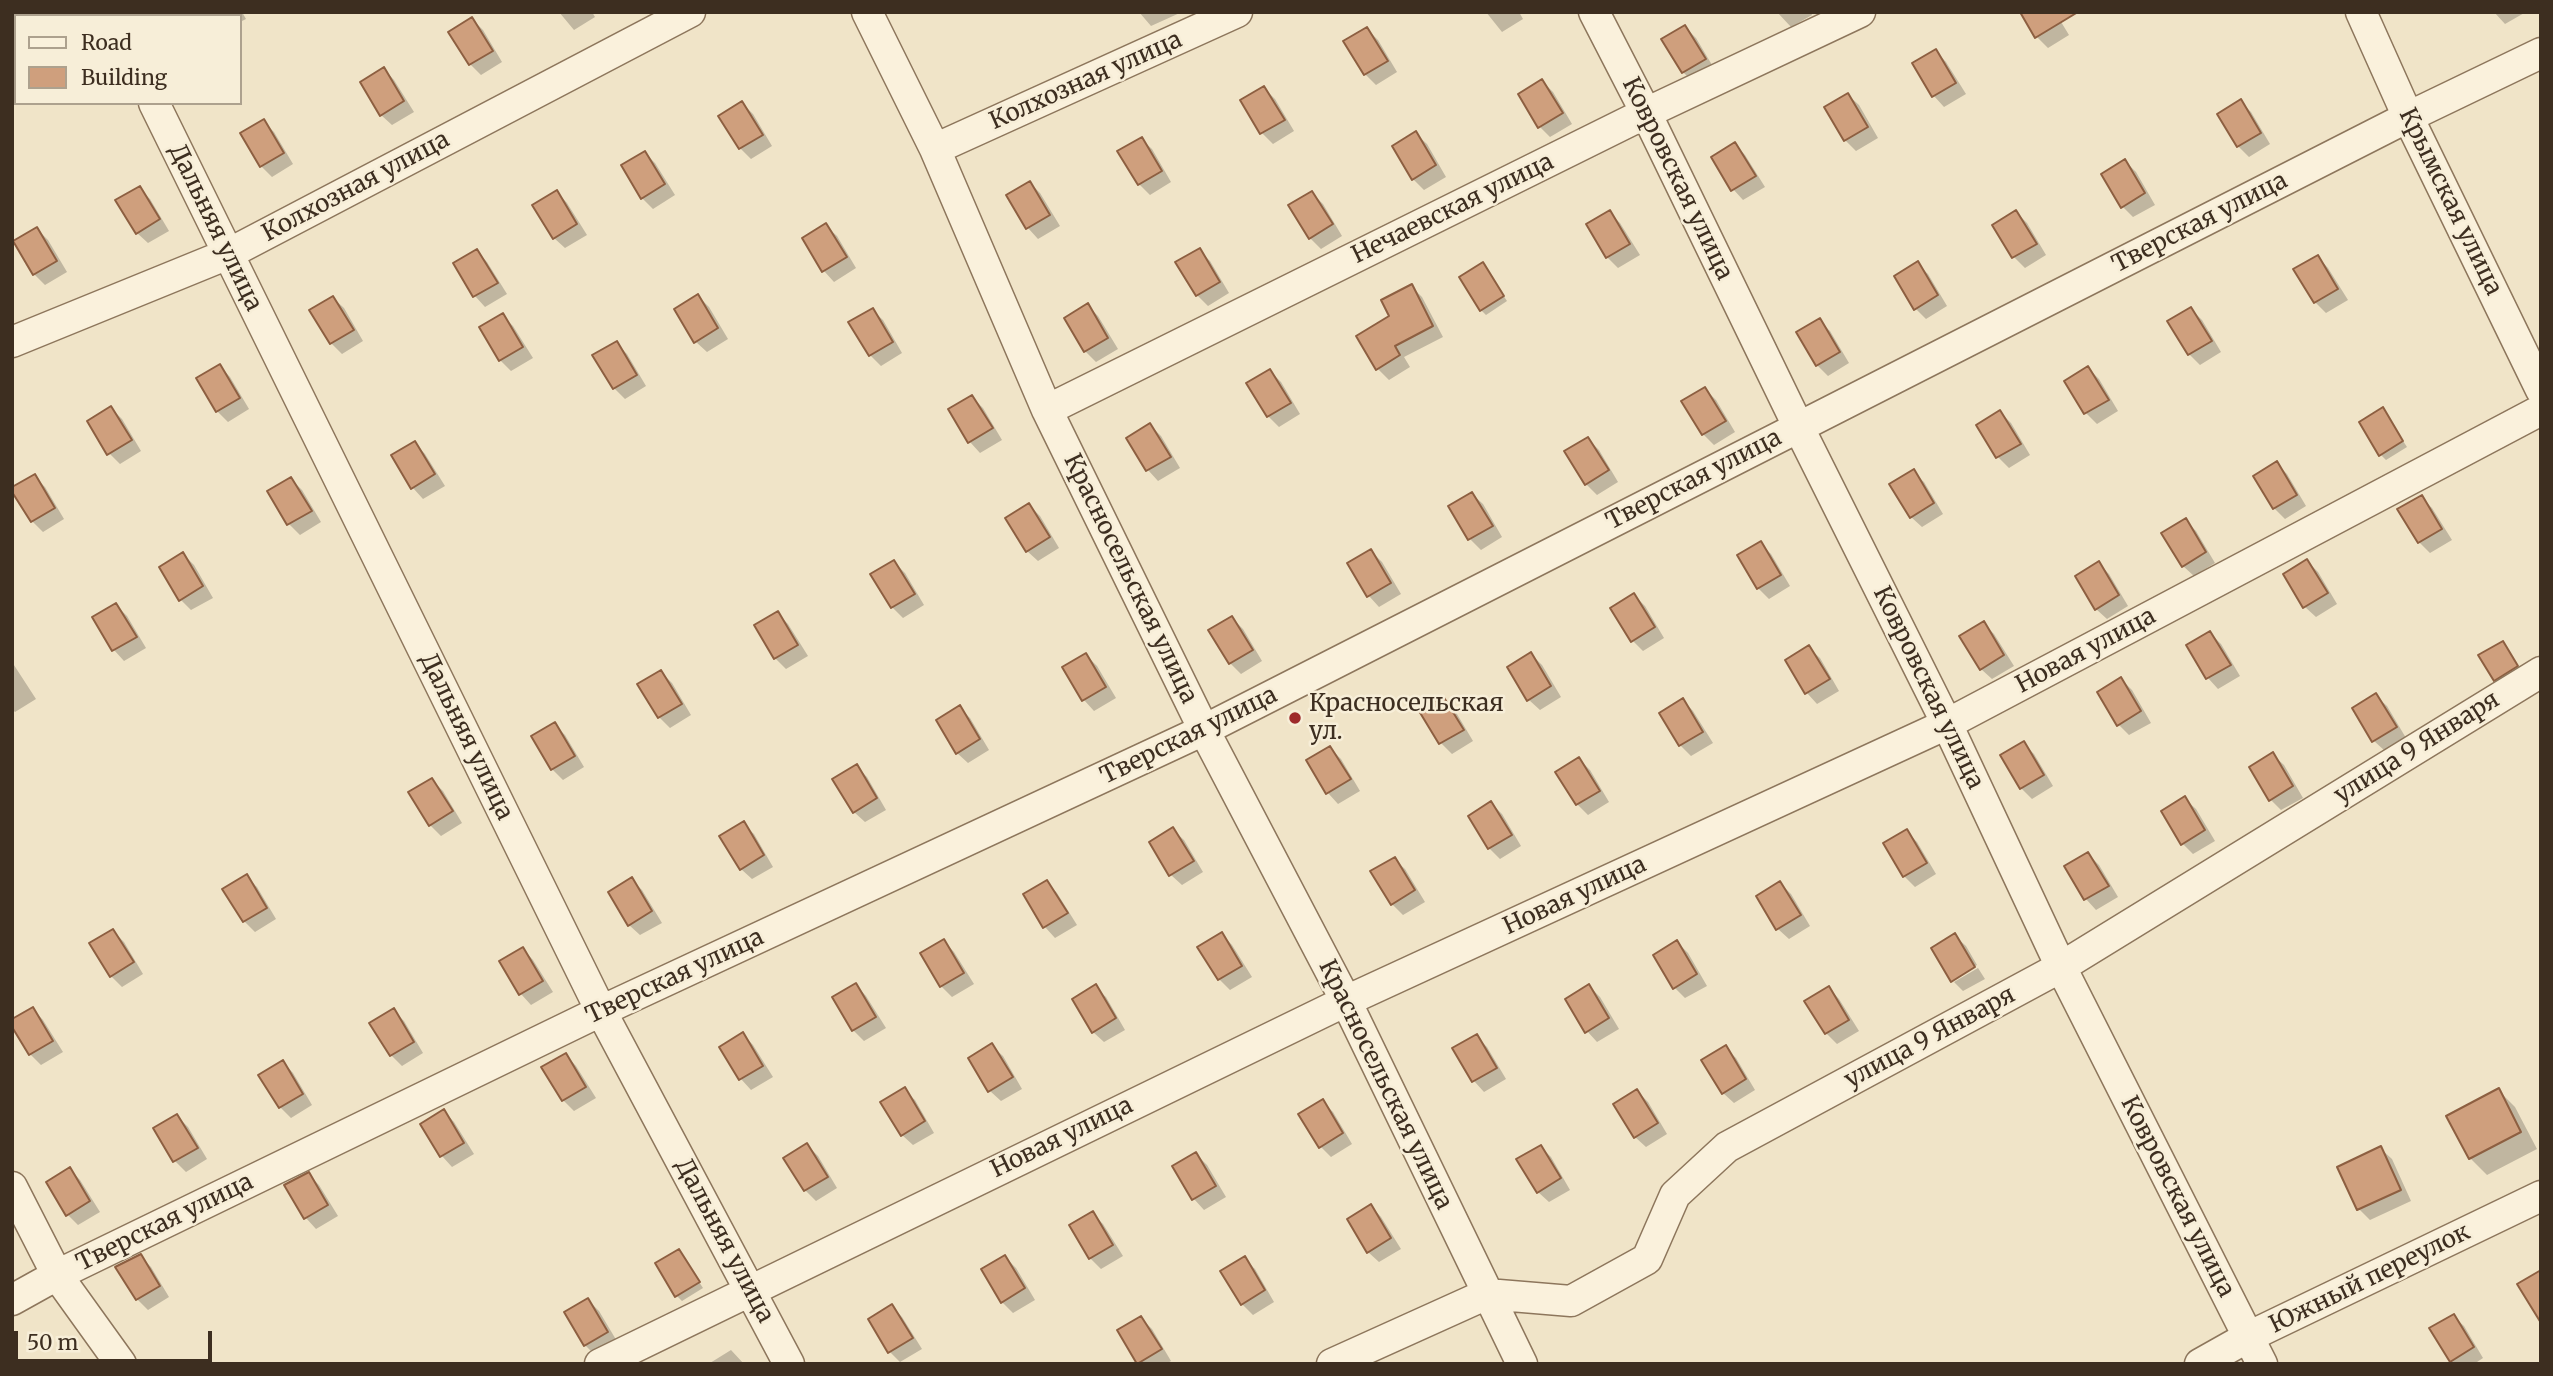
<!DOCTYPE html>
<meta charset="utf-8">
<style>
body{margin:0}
#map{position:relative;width:2553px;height:1376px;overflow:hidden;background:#f0e4c8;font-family:Merriweather,serif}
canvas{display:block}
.frame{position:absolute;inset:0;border:14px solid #3d2e20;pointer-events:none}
.legend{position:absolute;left:14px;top:14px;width:228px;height:91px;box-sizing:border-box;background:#f7eed8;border:2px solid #ada18e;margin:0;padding:9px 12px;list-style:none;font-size:21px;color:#3d2e20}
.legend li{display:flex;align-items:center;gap:14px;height:35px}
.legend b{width:35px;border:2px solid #ada18e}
.scale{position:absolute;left:14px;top:1331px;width:198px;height:32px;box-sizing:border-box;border:4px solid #3d2e20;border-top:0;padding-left:9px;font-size:21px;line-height:24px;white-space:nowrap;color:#3d2e20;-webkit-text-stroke:5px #f7eed8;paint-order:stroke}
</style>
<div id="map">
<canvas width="2553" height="1376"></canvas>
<div class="frame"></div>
<ul class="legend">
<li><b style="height:9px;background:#faf1dc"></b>Road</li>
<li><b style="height:19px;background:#cf9f7d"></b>Building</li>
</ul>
<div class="scale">50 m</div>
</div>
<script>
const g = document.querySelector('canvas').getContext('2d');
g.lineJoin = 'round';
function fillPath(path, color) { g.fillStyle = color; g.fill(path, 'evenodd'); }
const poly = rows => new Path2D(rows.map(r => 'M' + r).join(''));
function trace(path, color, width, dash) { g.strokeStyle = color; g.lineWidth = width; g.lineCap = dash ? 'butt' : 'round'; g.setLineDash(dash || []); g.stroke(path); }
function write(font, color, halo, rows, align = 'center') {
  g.font = font + ' Merriweather,serif'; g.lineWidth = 5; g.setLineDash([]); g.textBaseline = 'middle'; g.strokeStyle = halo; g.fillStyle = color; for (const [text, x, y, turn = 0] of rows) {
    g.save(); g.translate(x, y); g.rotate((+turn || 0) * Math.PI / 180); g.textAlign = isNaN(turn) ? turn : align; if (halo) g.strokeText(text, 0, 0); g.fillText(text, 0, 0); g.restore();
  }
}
const shadow = poly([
 [209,12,242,12,246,19,240,22,240,16,211,16],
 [559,12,592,12,595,17,574,30],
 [1139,12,1182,12,1151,26],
 [1486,12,1519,12,1523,19,1502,32],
 [1777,12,1811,12,1812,15,1791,27],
 [2055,12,2069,35,2048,48,2037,37],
 [2494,12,2526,12,2505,24],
 [472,19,483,30,502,62,481,75,470,64,450,32],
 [1685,27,1696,38,1715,70,1694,83,1683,72],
 [1367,29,1378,40,1397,72,1376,85,1365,74],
 [1936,51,1946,62,1966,94,1944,107,1934,96],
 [384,69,394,80,414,112,392,125,381,115],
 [1542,81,1553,92,1572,124,1550,137,1540,127],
 [1264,88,1275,99,1294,131,1273,144,1262,133,1242,101],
 [1848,95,1859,105,1878,138,1856,151,1845,140],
 [2240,101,2251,112,2270,144,2249,157,2238,146,2219,114],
 [742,103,753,114,772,146,751,159,740,148],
 [263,121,274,132,293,164,272,177,261,166,242,134],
 [1416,134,1427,144,1446,177,1424,190,1413,179],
 [1141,139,1152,149,1171,182,1150,195,1139,184],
 [1735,144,1745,155,1765,187,1743,200,1733,189],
 [645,153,655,163,675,195,653,209,642,198],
 [2125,161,2136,172,2155,205,2133,217,2123,207],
 [1030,183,1040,193,1060,226,1038,239,1028,228],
 [139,188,150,199,169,231,148,243,137,233],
 [557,192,567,203,587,235,565,248,554,238],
 [1312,193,1323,204,1342,236,1321,249,1310,238],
 [1609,212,1620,223,1640,255,1618,268,1607,257],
 [2016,212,2027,223,2046,255,2025,268,2014,257,1994,225],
 [826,226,837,236,856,268,834,282,824,271],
 [37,229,48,240,67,272,45,285,34,274,15,242],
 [1199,250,1210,261,1229,293,1208,306,1197,295],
 [477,251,487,262,507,294,485,307,475,296],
 [2318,257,2328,268,2348,300,2326,313,2315,302],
 [1917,264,1928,274,1947,306,1926,319,1915,308],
 [1483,265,1507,301,1486,315,1481,310],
 [1412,287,1422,297,1443,337,1404,357,1410,367,1389,380,1378,369,1359,337,1391,317],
 [698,296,709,307,728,339,707,352,696,342],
 [333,298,344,308,363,341,342,354,331,343],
 [1088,306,1098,316,1118,349,1096,362,1085,351],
 [2191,309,2202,320,2221,352,2200,365,2189,354],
 [872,310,883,320,902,353,881,366,870,355],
 [502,315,513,326,533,358,511,371,500,360],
 [1819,320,1830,331,1849,363,1828,376,1817,365],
 [616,343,627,354,646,386,625,399,614,388],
 [220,366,230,377,249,409,228,422,217,411],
 [2088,368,2099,379,2118,411,2097,424,2086,413,2066,381],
 [1270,371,1281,382,1300,414,1279,427,1268,416],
 [1705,389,1716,400,1735,432,1714,445,1703,434],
 [972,397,983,408,1002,440,980,453,970,442,950,410],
 [111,408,122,419,141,451,120,464,109,453],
 [2383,410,2407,447,2386,460,2381,455],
 [2000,412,2011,423,2030,455,2009,468,1998,457,1978,425],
 [1150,425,1161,436,1180,468,1158,481,1148,470,1129,438],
 [1588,439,1599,450,1618,482,1597,495,1586,484],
 [415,443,425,454,445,486,423,499,413,488,393,456],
 [2276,463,2287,474,2306,506,2285,519,2274,508],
 [1913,472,1924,482,1943,514,1922,527,1911,517],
 [34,476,45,487,64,519,43,532,32,521],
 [291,479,302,490,321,522,300,535,289,524,270,492],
 [1472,494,1483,504,1502,537,1481,550,1470,539],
 [2421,497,2432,508,2452,540,2430,553,2419,542],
 [1029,505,1040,516,1059,548,1038,561,1027,551],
 [2185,520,2196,531,2215,563,2194,576,2183,566],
 [1760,543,1771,554,1790,586,1769,599,1758,588],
 [1371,551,1382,562,1401,594,1379,607,1369,596,1349,564],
 [183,554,194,565,213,598,191,610,181,600],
 [2307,561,2318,572,2337,604,2316,617,2305,607],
 [894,562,905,573,924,605,903,618,892,607],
 [2098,563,2109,574,2128,606,2107,619,2096,609],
 [1634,595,1645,606,1664,638,1643,651,1632,640],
 [116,605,127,616,146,648,124,661,114,650,94,618],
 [777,613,788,624,808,656,786,669,775,658],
 [1232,618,1243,629,1262,661,1241,674,1230,663],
 [1983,623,1994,634,2014,666,1992,679,1981,669],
 [2210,633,2221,644,2240,676,2218,689,2208,678,2188,646],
 [2502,643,2521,671,2500,684,2495,680],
 [1809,648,1820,658,1839,691,1817,704,1807,693],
 [1531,654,1542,665,1561,697,1540,710,1529,700],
 [1086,655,1097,666,1116,698,1094,711,1084,700,1064,668],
 [12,662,36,699,15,712,12,709],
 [661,672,672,683,691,715,670,728,659,717],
 [2121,679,2132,690,2151,723,2129,735,2119,725],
 [2376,696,2387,706,2406,738,2385,751,2374,741],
 [1443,698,1454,709,1473,741,1452,754,1441,743,1421,711],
 [1683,700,1693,711,1713,743,1691,756,1680,745],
 [959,707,970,718,989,750,968,763,957,753],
 [554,724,565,735,584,767,563,780,552,769],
 [2023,743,2034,754,2053,786,2032,799,2021,788,2002,756],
 [1330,748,1341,759,1360,791,1338,804,1328,793,1308,761],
 [2273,755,2284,765,2303,798,2281,810,2271,800],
 [1579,759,1590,770,1609,802,1588,815,1577,804],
 [856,766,867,777,886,810,865,822,854,812],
 [432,780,443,791,462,823,441,836,430,825],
 [2185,799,2196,809,2215,841,2193,854,2183,844],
 [1491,803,1502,814,1521,846,1500,859,1489,848],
 [743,824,754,834,773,867,752,879,741,869],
 [1173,830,1184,840,1203,872,1182,885,1171,875],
 [1906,831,1917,842,1936,874,1915,887,1904,876],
 [2088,854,2099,865,2118,897,2096,910,2086,899,2067,867],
 [1394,859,1405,869,1425,902,1403,915,1392,904],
 [246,876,257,887,276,919,255,932,244,921,225,889],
 [632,880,642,890,662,923,640,935,629,925],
 [1047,882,1057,893,1077,925,1055,938,1045,927],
 [1780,883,1791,894,1810,926,1789,939,1778,929],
 [113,931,124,942,143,974,122,987,111,976],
 [1222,934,1232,945,1252,977,1230,990,1219,979,1200,947],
 [1955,936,1966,946,1977,965,1953,979,1953,981,1933,949],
 [944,941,954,952,974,984,952,997,941,986],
 [1677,942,1688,953,1707,986,1685,998,1675,988],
 [523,949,533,960,553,992,531,1005,521,994],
 [1978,968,1985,979,1963,991,1954,982],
 [856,985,866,996,886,1028,864,1041,853,1030],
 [1589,986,1600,997,1619,1029,1597,1042,1587,1031],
 [1095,987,1106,997,1125,1030,1104,1042,1093,1032],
 [1829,988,1839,999,1859,1031,1837,1044,1826,1033,1807,1001],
 [33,1009,43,1020,63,1052,41,1065,30,1054,12,1024],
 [393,1010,404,1021,423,1053,402,1066,391,1055],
 [743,1034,753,1045,773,1077,751,1090,741,1079,721,1047],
 [1476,1036,1487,1047,1506,1079,1484,1092,1474,1081,1454,1049],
 [992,1046,1003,1056,1022,1089,1001,1101,990,1091],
 [1725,1047,1736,1058,1755,1090,1734,1103,1723,1093],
 [566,1055,576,1066,596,1098,574,1111,563,1100],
 [283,1062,293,1073,312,1105,291,1118,280,1107],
 [904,1090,915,1100,934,1133,913,1145,902,1135],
 [2498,1090,2515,1107,2537,1149,2487,1175,2470,1158],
 [1637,1091,1648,1102,1667,1134,1646,1147,1635,1137],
 [1322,1101,1333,1112,1352,1144,1331,1157,1320,1146],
 [444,1111,454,1122,474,1154,452,1167,442,1156,422,1124],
 [177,1116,188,1127,207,1159,186,1172,175,1161],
 [807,1145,818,1156,837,1188,816,1201,805,1190],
 [1541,1147,1551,1157,1570,1190,1549,1202,1538,1192],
 [2381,1149,2392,1159,2411,1201,2370,1220,2359,1209,2339,1168],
 [1196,1154,1207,1165,1226,1197,1204,1210,1194,1199],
 [70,1169,80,1180,100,1212,78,1225,67,1214],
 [308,1174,319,1185,338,1216,316,1229,306,1218,286,1186],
 [1371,1206,1381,1217,1401,1249,1379,1262,1368,1252],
 [1092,1213,1103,1224,1123,1256,1101,1269,1090,1258],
 [679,1251,703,1288,682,1301,677,1296],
 [140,1256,151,1267,169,1297,148,1310,137,1299],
 [1005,1257,1016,1268,1035,1300,1013,1313,1002,1302],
 [1244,1258,1255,1269,1274,1302,1253,1315,1242,1304],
 [588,1300,599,1311,618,1343,596,1356,585,1345,566,1313],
 [892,1306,902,1317,922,1349,900,1362,890,1352],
 [2453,1316,2464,1326,2483,1358,2474,1364,2454,1364,2451,1361],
 [1141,1318,1152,1329,1171,1361,1166,1364,1140,1364,1120,1331],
 [731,1350,744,1364,711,1364,710,1363]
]);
const building = poly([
 [2020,12,2078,12,2035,38,2020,12],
 [472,17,493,51,469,65,448,32,472,17],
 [1685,25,1706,59,1682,73,1661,39,1685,25],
 [1367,27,1388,61,1364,75,1343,41,1367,27],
 [1936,49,1956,83,1932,97,1912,63,1936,49],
 [384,67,404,101,380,116,360,82,384,67],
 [1542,79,1563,113,1538,128,1518,94,1542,79],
 [1264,86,1285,120,1260,134,1240,100,1264,86],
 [1848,93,1868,127,1844,141,1824,107,1848,93],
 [2241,99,2261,133,2237,147,2217,114,2241,99],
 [742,101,763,135,739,149,718,116,742,101],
 [264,119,284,153,260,167,240,133,264,119],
 [1416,131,1436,165,1412,180,1392,146,1416,131],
 [1142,137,1162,171,1138,185,1117,151,1142,137],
 [1735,142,1756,176,1731,191,1711,157,1735,142],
 [645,151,665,184,641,199,621,165,645,151],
 [2125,159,2145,193,2121,208,2101,174,2125,159],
 [1030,181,1050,215,1026,229,1006,195,1030,181],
 [140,186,160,219,136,234,115,200,140,186],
 [557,190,577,224,553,239,532,205,557,190],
 [1312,191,1333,224,1309,239,1288,205,1312,191],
 [1610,210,1630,244,1606,258,1586,224,1610,210],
 [2016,210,2037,244,2012,258,1992,225,2016,210],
 [826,223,847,257,822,272,802,238,826,223],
 [37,227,57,261,33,275,13,241,37,227],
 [1200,248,1220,282,1196,296,1175,262,1200,248],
 [477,249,498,283,473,297,453,263,477,249],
 [2318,255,2338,289,2314,303,2293,269,2318,255],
 [1918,261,1938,295,1914,310,1894,276,1918,261],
 [1483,262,1504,296,1480,311,1459,277,1483,262],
 [1412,284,1433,326,1395,346,1400,355,1376,370,1356,336,1389,316,1381,300,1412,284],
 [698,294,718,328,694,343,674,309,698,294],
 [333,296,354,330,330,344,309,310,333,296],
 [1088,303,1108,338,1084,352,1064,318,1088,303],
 [2191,307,2212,341,2188,355,2167,321,2191,307],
 [873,308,893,342,869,356,848,322,873,308],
 [503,313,523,347,499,361,479,327,503,313],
 [1820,318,1840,352,1816,366,1796,332,1820,318],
 [617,341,637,375,613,389,592,355,617,341],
 [220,364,240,398,216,412,196,378,220,364],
 [2088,366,2109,400,2084,414,2064,381,2088,366],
 [1270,369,1291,403,1267,417,1246,383,1270,369],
 [1705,387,1726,421,1702,435,1681,401,1705,387],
 [972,395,993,428,968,443,948,409,972,395],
 [111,406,132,440,107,455,87,421,111,406],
 [2383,407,2403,441,2379,456,2359,422,2383,407],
 [2000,410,2021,444,1996,458,1976,425,2000,410],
 [1150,423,1171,457,1146,471,1126,438,1150,423],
 [1588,437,1609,470,1585,485,1564,451,1588,437],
 [415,441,435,474,411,489,391,455,415,441],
 [2277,461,2297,495,2273,509,2253,476,2277,461],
 [1914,469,1934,503,1910,518,1889,484,1914,469],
 [35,474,55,508,31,522,12,492,12,487,35,474],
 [291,477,312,511,287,525,267,491,291,477],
 [1472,492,1493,526,1468,540,1448,506,1472,492],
 [2422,495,2442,529,2418,543,2397,509,2422,495],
 [1029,503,1050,537,1026,552,1005,518,1029,503],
 [2186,518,2206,552,2182,567,2161,533,2186,518],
 [1761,541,1781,575,1757,589,1737,555,1761,541],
 [1371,549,1391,583,1367,597,1347,563,1371,549],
 [183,552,203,586,179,601,159,567,183,552],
 [2307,559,2328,593,2303,608,2283,574,2307,559],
 [894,560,915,594,891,608,870,574,894,560],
 [2099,561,2119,595,2095,610,2075,576,2099,561],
 [1634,593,1655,627,1631,642,1610,608,1634,593],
 [116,603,137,637,112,651,92,617,116,603],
 [778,611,798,645,774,659,754,625,778,611],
 [1232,616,1253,650,1229,664,1208,630,1232,616],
 [1984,621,2004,655,1980,670,1959,636,1984,621],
 [2210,631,2231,665,2206,679,2186,645,2210,631],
 [2503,641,2518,666,2494,681,2478,655,2503,641],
 [1809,645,1830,679,1805,694,1785,660,1809,645],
 [1531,652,1551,686,1527,701,1507,667,1531,652],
 [1086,653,1106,687,1082,701,1062,667,1086,653],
 [661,670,682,704,658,718,637,684,661,670],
 [2121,677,2141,711,2117,726,2097,692,2121,677],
 [2376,693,2397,727,2372,742,2352,708,2376,693],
 [1443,696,1464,730,1439,744,1419,711,1443,696],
 [1683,698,1703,732,1679,746,1659,713,1683,698],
 [960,705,980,739,956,754,936,720,960,705],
 [555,722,575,756,551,770,531,736,555,722],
 [2024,741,2044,775,2020,789,2000,755,2024,741],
 [1330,746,1351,779,1326,794,1306,760,1330,746],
 [2273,752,2293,786,2269,801,2249,767,2273,752],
 [1579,757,1600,791,1576,805,1555,772,1579,757],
 [857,764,877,798,853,813,832,779,857,764],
 [432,778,453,811,429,826,408,792,432,778],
 [2185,796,2205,830,2181,845,2161,811,2185,796],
 [1491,801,1512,835,1488,849,1468,816,1491,801],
 [744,821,764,855,740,870,719,836,744,821],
 [1173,827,1194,861,1169,876,1149,842,1173,827],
 [1907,829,1927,863,1903,877,1883,843,1907,829],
 [2088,852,2109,886,2084,900,2064,866,2088,852],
 [1395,857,1415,890,1391,905,1370,871,1395,857],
 [247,874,267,908,243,922,222,889,247,874],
 [632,877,652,911,628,926,608,892,632,877],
 [1047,880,1068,913,1043,928,1023,894,1047,880],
 [1780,881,1801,915,1776,930,1756,896,1780,881],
 [113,929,134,962,110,977,89,943,113,929],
 [1222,932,1242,966,1218,980,1197,947,1222,932],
 [1955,933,1975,967,1951,982,1931,948,1955,933],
 [944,939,964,973,940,987,920,953,944,939],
 [1677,940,1697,974,1673,989,1653,955,1677,940],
 [523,947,543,981,519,995,499,961,523,947],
 [856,983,876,1017,852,1031,832,997,856,983],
 [1096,984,1116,1018,1092,1033,1072,999,1096,984],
 [1589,984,1609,1018,1585,1033,1565,999,1589,984],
 [1829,986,1849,1020,1825,1034,1804,1001,1829,986],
 [33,1007,53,1041,29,1055,12,1027,12,1019,33,1007],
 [394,1008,414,1042,390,1056,369,1023,394,1008],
 [743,1032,763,1066,739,1080,719,1047,743,1032],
 [1477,1034,1497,1068,1472,1082,1452,1048,1477,1034],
 [992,1043,1013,1077,988,1092,968,1058,992,1043],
 [1726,1045,1746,1079,1722,1094,1701,1060,1726,1045],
 [566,1053,586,1087,562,1101,541,1067,566,1053],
 [283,1060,303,1094,279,1108,258,1075,283,1060],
 [905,1087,925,1121,901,1136,880,1102,905,1087],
 [2499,1088,2521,1132,2469,1159,2446,1116,2499,1088],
 [1637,1089,1658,1123,1634,1138,1613,1104,1637,1089],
 [1323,1099,1343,1133,1319,1148,1298,1114,1323,1099],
 [444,1109,464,1143,440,1157,420,1124,444,1109],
 [177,1114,198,1148,173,1162,153,1128,177,1114],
 [807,1143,828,1177,804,1191,783,1158,807,1143],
 [1541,1145,1561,1178,1537,1193,1516,1159,1541,1145],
 [2381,1146,2401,1190,2357,1210,2337,1167,2381,1146],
 [1196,1152,1216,1186,1192,1200,1172,1166,1196,1152],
 [70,1167,90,1201,66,1216,46,1182,70,1167],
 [309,1172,328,1205,304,1219,284,1185,309,1172],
 [1371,1204,1391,1238,1367,1253,1347,1219,1371,1204],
 [1093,1211,1113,1245,1089,1259,1069,1225,1093,1211],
 [679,1249,700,1282,675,1297,655,1263,679,1249],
 [141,1254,160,1286,136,1300,115,1267,141,1254],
 [1005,1255,1025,1288,1001,1303,981,1269,1005,1255],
 [1245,1256,1265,1290,1241,1305,1220,1271,1245,1256],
 [2541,1270,2541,1323,2517,1284,2541,1270],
 [588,1298,608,1332,584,1346,564,1312,588,1298],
 [892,1304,913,1338,888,1353,868,1319,892,1304],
 [2454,1314,2474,1347,2450,1362,2429,1328,2454,1314],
 [1141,1316,1162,1349,1137,1364,1117,1330,1141,1316]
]);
const street = poly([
 [110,12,112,16],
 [867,12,935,149,1047,410,1204,730,1346,1001,1522,1364],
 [1594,12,1646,113,1798,426,1947,724,2061,967,2262,1364],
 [2361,12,2408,117,2541,390],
 [154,103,601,1011,789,1364],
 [935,149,1237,12],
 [12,342,228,254,690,12],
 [1047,410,1646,113,1860,12],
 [12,1187,57,1275,121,1364],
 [12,1300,57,1275,601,1011,1204,730,2408,117,2541,53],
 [600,1364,1346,1001,1947,724,2541,410],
 [1332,1364,1487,1294,1571,1301,1647,1259,1675,1195,1727,1147,2061,967,2541,672],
 [2200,1364,2248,1337,2541,1196]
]);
const markers = [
 [1295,718,7,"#9e2a2b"]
];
const streetNames = [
 ["Колхозная улица",1086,81,-24],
 ["Ковровская улица",1677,179,64],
 ["Колхозная улица",356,187,-28],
 ["Крымская улица",2450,202,64],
 ["Нечаевская улица",1453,209,-26],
 ["Тверская улица",2200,223,-27],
 ["Дальняя улица",215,228,64],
 ["Тверская улица",1694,480,-27],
 ["Красносельская улица",1130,579,64],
 ["Новая улица",2086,651,-28],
 ["Ковровская улица",1928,688,64],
 ["Тверская улица",1189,736,-26],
 ["Дальняя улица",466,737,64],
 ["улица 9 Января",2417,748,-32],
 ["Новая улица",1575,896,-25],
 ["Тверская улица",675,977,-25],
 ["улица 9 Января",1930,1038,-28],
 ["Красносельская улица",1385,1085,64],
 ["Новая улица",1062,1138,-26],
 ["Ковровская улица",2177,1197,63],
 ["Тверская улица",165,1223,-26],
 ["Дальняя улица",724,1241,62],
 ["Южный переулок",2370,1279,-26]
];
const poiNames = [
 ["Красносельская",1309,704],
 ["ул.",1309,732]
];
fillPath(shadow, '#0003');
fillPath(building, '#cf9f7d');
trace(building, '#8d5f41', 2);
trace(street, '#8d765c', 33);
trace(street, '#faf1dc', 30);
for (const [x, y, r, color] of markers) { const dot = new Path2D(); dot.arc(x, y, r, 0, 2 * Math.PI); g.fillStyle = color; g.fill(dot); trace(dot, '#f7eed8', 2.5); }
write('24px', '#3d2e20', '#f7eed8', streetNames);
write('24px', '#3d2e20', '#f7eed8', poiNames, 'left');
</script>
